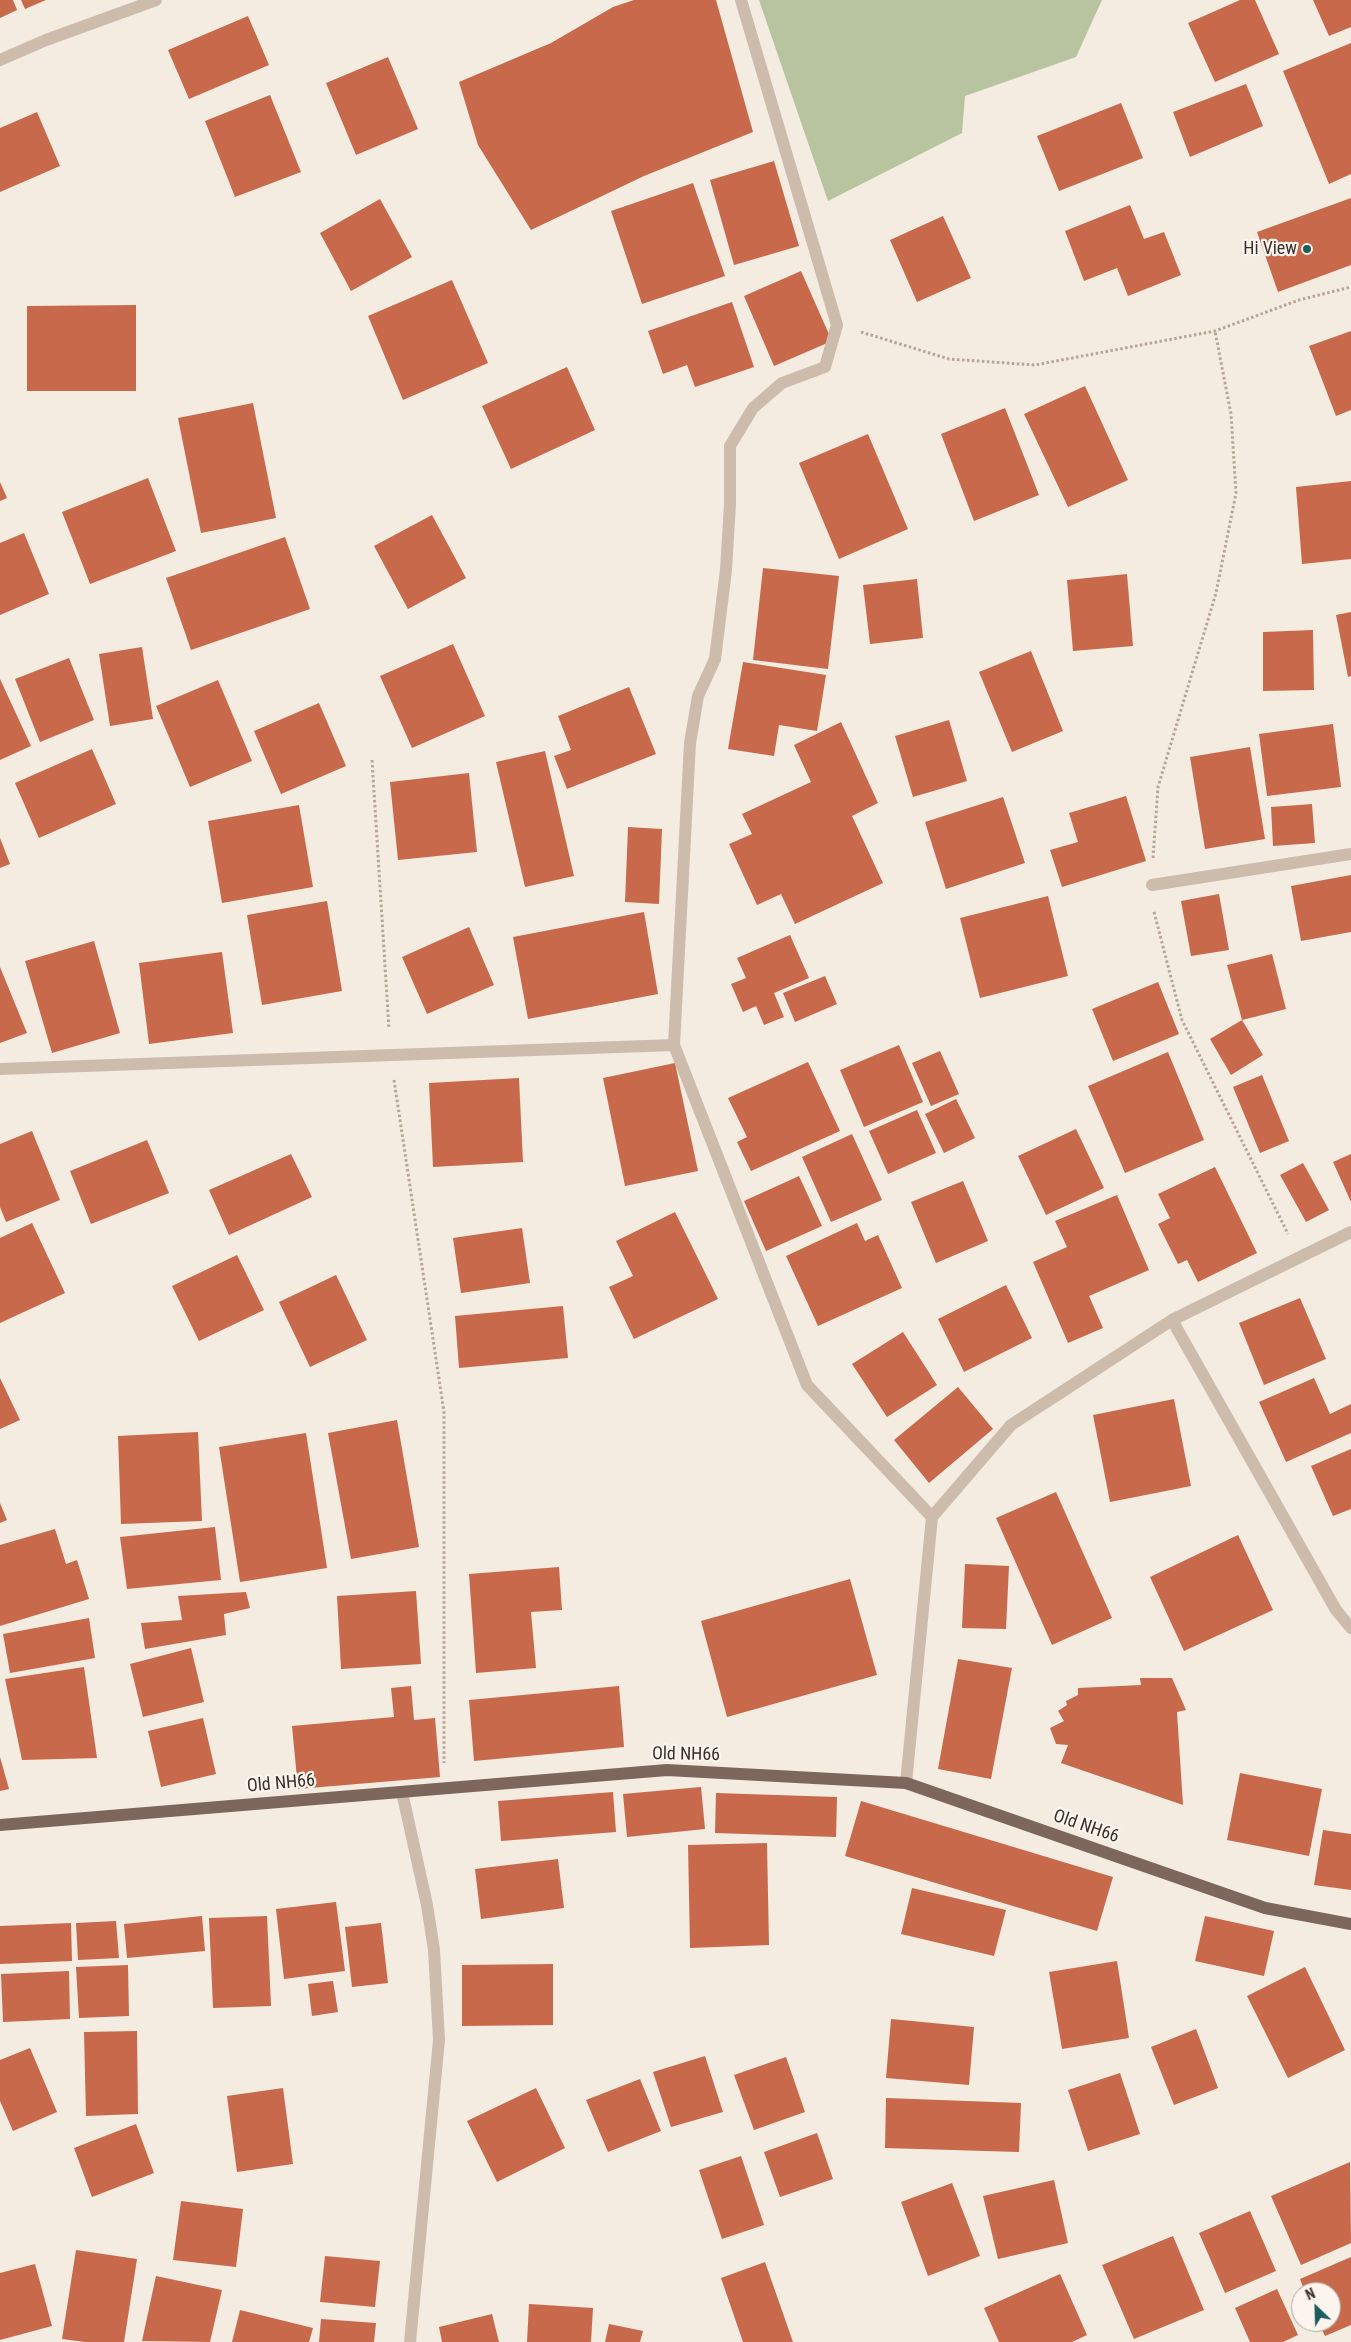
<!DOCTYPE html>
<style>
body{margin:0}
#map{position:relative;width:1351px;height:2342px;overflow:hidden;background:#f4ebe1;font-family:"Roboto Condensed",sans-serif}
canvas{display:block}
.north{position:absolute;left:1291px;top:2282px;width:50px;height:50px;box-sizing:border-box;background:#fbf5ee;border:1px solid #aea6a0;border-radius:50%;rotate:336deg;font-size:14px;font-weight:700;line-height:20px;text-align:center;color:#3b302b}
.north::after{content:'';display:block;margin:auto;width:18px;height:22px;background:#1f5a5e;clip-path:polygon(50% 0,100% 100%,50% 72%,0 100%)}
</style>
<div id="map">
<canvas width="1351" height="2342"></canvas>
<div class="north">N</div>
</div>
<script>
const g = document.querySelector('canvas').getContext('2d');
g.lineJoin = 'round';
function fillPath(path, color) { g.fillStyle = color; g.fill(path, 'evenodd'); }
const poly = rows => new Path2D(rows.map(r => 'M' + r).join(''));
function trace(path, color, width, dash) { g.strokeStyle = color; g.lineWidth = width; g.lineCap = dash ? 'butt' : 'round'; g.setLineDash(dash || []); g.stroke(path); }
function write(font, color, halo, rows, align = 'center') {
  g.font = font + ' "Roboto Condensed",sans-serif'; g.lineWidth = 4.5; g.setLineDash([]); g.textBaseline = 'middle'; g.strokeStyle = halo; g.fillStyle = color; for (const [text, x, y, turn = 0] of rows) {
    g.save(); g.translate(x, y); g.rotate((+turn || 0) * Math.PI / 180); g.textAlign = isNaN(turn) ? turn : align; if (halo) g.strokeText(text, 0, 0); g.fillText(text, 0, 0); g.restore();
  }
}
const green = poly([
 [759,0,1102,0,1076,57,965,96,962,133,828,201]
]);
const building = poly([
 [0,0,13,0,17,10,0,18],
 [21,0,46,0,25,9],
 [634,0,716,0,753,132,644,176,531,230,478,145,459,82,551,43,613,7],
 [1240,0,1255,0,1279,54,1215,82,1188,23],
 [1313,0,1351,0,1351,27,1329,36],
 [248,16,269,65,189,99,168,50],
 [1351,43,1351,174,1329,184,1283,71],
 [388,57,418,129,356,155,326,83],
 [1246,84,1263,126,1190,157,1173,112],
 [270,95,301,172,235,197,205,121],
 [1121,103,1143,158,1059,191,1037,136],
 [37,112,60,166,0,192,0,128],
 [774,161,799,246,734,265,710,180],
 [693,183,725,276,642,304,611,211],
 [1351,198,1351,265,1278,292,1257,232],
 [380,199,412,257,351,291,320,233],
 [1130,205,1144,239,1164,232,1181,275,1128,296,1117,268,1084,281,1065,231],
 [943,216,971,278,917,302,890,240],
 [801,271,832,341,774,366,744,296],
 [452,280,488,363,403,400,368,316],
 [732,302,754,367,695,387,687,365,663,374,648,331],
 [136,305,136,391,27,391,27,306],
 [1351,331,1351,410,1336,416,1309,346],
 [567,367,595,430,511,469,482,406],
 [1085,386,1128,480,1068,507,1024,414],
 [253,403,276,518,201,533,178,418],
 [1005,408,1039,495,974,521,941,434],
 [868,434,908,529,839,559,799,463],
 [148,478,176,551,90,584,62,512],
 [1351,481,1351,559,1302,564,1296,487],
 [0,482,7,498,0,501],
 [432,515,466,578,408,609,374,546],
 [24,533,49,594,0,615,0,543],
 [285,537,310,609,191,650,166,578],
 [763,568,839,576,828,669,753,660],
 [1127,574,1133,646,1073,651,1067,580],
 [917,579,923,638,870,644,863,585],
 [1351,612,1351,676,1348,677,1336,615],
 [1313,630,1314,690,1263,691,1263,632],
 [453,644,485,716,412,748,380,676],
 [142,647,153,719,110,726,99,654],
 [1031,651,1063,731,1012,752,979,672],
 [69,658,94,720,40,742,15,679],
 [743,662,826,675,817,731,779,725,774,756,728,749],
 [0,679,31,746,0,760],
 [218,680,252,761,190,787,156,706],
 [629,687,656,754,567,789,554,756,571,750,558,716],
 [319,703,346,766,281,794,254,731],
 [949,720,967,781,913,797,895,736],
 [841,722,878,803,852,816,883,883,795,924,781,894,757,905,729,844,752,834,742,814,811,782,794,745],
 [1333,724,1341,787,1267,796,1259,734],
 [1250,747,1265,839,1205,849,1190,757],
 [92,749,116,804,39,838,15,783],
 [545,751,574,876,525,887,496,762],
 [469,773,477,852,398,860,390,782],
 [1126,796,1146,861,1062,887,1050,850,1078,842,1069,813],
 [1003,797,1025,863,946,889,925,822],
 [1312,804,1315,843,1273,846,1271,807],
 [299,805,313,887,222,903,208,821],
 [628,827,662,829,659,904,625,902],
 [0,838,10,864,0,868],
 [1351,875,1351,932,1301,941,1291,886],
 [1219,894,1229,950,1191,956,1181,901],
 [1048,896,1068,976,980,998,960,918],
 [327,901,342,991,262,1005,247,915],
 [644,912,658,994,528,1019,513,937],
 [469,927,494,985,427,1014,402,957],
 [790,935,809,978,774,993,784,1017,764,1025,756,1006,743,1012,731,984,746,978,737,958],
 [94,941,120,1033,52,1053,25,961],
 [222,952,233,1033,149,1044,139,963],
 [1272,954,1286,1009,1242,1020,1227,965],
 [0,967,27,1033,0,1043],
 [825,976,837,1004,795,1022,783,993],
 [1158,982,1179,1034,1113,1061,1092,1009],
 [1242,1020,1263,1055,1231,1075,1210,1039],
 [899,1045,923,1102,864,1127,840,1070],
 [940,1051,959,1094,931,1106,912,1063],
 [1168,1052,1204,1140,1125,1173,1088,1086],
 [808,1062,840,1131,751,1171,737,1142,747,1137,728,1098],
 [675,1063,698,1171,625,1186,603,1078],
 [1262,1075,1289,1141,1260,1153,1233,1087],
 [519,1078,523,1162,433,1167,429,1083],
 [956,1099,975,1138,944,1153,925,1114],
 [917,1110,936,1153,888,1174,869,1131],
 [1076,1129,1104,1188,1046,1215,1018,1156],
 [32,1131,60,1200,6,1222,0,1207,0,1144],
 [852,1134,882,1200,831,1222,802,1157],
 [147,1140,169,1193,91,1224,70,1171],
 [291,1154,312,1197,229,1235,209,1190],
 [1351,1154,1351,1202,1333,1162],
 [1303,1163,1329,1210,1306,1222,1280,1175],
 [1215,1167,1257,1253,1198,1282,1187,1260,1178,1264,1158,1224,1170,1218,1158,1194],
 [799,1176,822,1226,766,1251,744,1201],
 [963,1181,988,1241,936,1263,911,1202],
 [1117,1195,1149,1270,1089,1296,1103,1328,1068,1343,1033,1262,1067,1247,1055,1221],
 [675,1212,718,1299,634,1339,609,1287,633,1276,616,1241],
 [32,1223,65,1293,0,1323,0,1238],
 [857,1223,865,1241,878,1235,902,1288,818,1326,786,1256],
 [522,1228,530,1283,461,1293,453,1238],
 [237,1255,264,1310,199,1341,172,1286],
 [336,1275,367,1340,310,1367,279,1302],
 [1006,1285,1032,1338,964,1372,938,1319],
 [1300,1298,1326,1359,1264,1385,1239,1323],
 [563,1306,568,1358,459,1368,455,1316],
 [903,1332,937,1385,887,1417,852,1364],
 [0,1378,20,1420,0,1429],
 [1314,1378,1330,1414,1351,1404,1351,1433,1286,1462,1259,1402],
 [958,1387,993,1429,929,1483,894,1440],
 [1174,1399,1191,1486,1110,1502,1093,1415],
 [397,1420,419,1547,351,1559,328,1433],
 [198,1432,202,1521,121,1524,118,1436],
 [306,1433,327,1568,240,1582,219,1447],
 [1351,1449,1351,1509,1333,1516,1311,1466],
 [1056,1492,1112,1618,1052,1645,996,1518],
 [0,1503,7,1520,0,1523],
 [215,1527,221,1580,127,1589,120,1537],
 [55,1529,66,1564,77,1560,89,1599,0,1626,0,1545],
 [1238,1535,1273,1610,1184,1651,1150,1577],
 [965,1564,1009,1566,1006,1629,962,1628],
 [559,1567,562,1610,531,1612,536,1668,476,1673,469,1574],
 [850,1579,877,1675,727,1717,701,1621],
 [416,1591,421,1664,341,1669,337,1596],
 [246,1592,250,1608,224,1614,226,1635,145,1649,141,1623,182,1620,178,1596],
 [89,1618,95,1658,10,1673,3,1634],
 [191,1648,204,1702,143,1717,130,1664],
 [958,1659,1012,1668,991,1779,938,1769],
 [84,1667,97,1758,22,1760,5,1679],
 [1140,1678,1172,1678,1186,1710,1177,1712,1183,1805,1061,1763,1068,1745,1056,1744,1050,1728,1064,1721,1058,1711,1067,1705,1066,1701,1078,1695,1078,1688,1141,1685],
 [411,1686,414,1720,435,1718,440,1777,298,1789,292,1726,394,1717,391,1688],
 [619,1686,624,1747,474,1761,469,1700],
 [203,1718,216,1774,161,1787,148,1731],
 [0,1757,9,1789,0,1791],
 [1240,1773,1322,1789,1309,1856,1227,1840],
 [701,1787,705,1829,627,1837,623,1794],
 [613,1792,616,1832,501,1841,498,1801],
 [716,1793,837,1797,836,1837,715,1833],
 [861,1801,1113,1877,1097,1931,845,1856],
 [1323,1830,1351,1834,1351,1890,1314,1885],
 [767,1843,769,1945,690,1948,688,1845],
 [558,1859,564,1908,481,1919,475,1869],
 [912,1888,1006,1910,994,1956,901,1934],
 [336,1902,345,1971,284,1979,276,1909],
 [202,1916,205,1951,127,1958,124,1924],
 [267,1916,271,2006,213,2008,209,1918],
 [1205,1916,1274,1931,1264,1976,1195,1961],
 [116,1921,119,1958,78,1960,76,1923],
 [71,1923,72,1961,0,1964,0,1926],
 [381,1923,388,1983,352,1987,345,1927],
 [1117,1961,1129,2038,1062,2049,1049,1972],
 [553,1964,553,2025,462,2026,462,1965],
 [128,1965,129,2016,79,2018,76,1967],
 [1305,1967,1345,2050,1288,2078,1247,1996],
 [69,1971,70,2019,3,2022,1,1974],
 [333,1981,338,2012,312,2016,308,1984],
 [891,2019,974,2027,969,2085,886,2078],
 [1196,2029,1218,2088,1174,2105,1151,2047],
 [137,2031,138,2114,86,2116,84,2032],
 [30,2048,57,2112,13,2131,0,2101,0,2060],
 [705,2056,723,2112,671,2127,653,2072],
 [786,2057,805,2112,754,2130,734,2075],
 [1120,2073,1140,2134,1088,2151,1068,2090],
 [640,2079,661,2131,608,2152,586,2100],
 [283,2088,293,2164,237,2172,227,2096],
 [536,2088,565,2148,497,2182,467,2121],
 [886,2098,1021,2103,1019,2152,885,2148],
 [136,2124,154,2173,92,2197,74,2148],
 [817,2133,833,2179,780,2197,764,2152],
 [741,2156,764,2225,722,2239,699,2170],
 [1350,2162,1351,2243,1301,2265,1271,2196],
 [1054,2180,1068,2243,998,2259,983,2196],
 [952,2183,980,2256,928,2276,901,2202],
 [181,2201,243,2209,236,2267,173,2260],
 [1250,2211,1276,2271,1225,2293,1199,2233],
 [1173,2236,1204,2310,1134,2339,1102,2265],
 [76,2250,137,2259,124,2342,85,2342,62,2339],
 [325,2256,380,2261,375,2307,320,2302],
 [1351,2257,1351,2325,1325,2336,1318,2322,1331,2322,1331,2292,1305,2292,1300,2279],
 [765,2262,793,2342,743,2342,721,2278],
 [35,2264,52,2326,0,2340,0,2273],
 [1060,2274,1087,2335,1072,2342,999,2342,984,2308],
 [156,2276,222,2290,210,2342,142,2341],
 [1277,2289,1298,2335,1283,2342,1250,2342,1235,2308],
 [529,2304,593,2308,591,2342,527,2342],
 [240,2310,313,2328,309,2342,232,2342],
 [492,2314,499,2342,442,2342,439,2327],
 [321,2319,376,2323,374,2342,319,2342],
 [609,2324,643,2331,640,2342,605,2342]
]);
const path = poly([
 [861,332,949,359,1035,365,1215,331,1299,300,1351,287],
 [372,760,389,1029],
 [1153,858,1158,787,1216,593,1236,493,1231,414,1215,331],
 [1154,912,1182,1020,1288,1234],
 [394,1080,444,1412,444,1763]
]);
const minor = poly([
 [741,0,837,325,825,367,782,383,753,408,730,446,730,504,726,570,715,659,698,696,690,743,674,1045,807,1385,932,1517,906,1783],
 [0,60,46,40,156,0],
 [1152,885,1351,854],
 [0,1069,674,1045],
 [1172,1320,1336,1610,1351,1628],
 [932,1517,1011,1425,1172,1320,1351,1232],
 [402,1792,427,1905,434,1950,439,2040,410,2342]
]);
const major = poly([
 [0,1825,667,1770,906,1783,1265,1908,1351,1924]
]);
const markers = [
 [1307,249,5,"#1f5a5e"]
];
const poiNames = [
 ["Hi View",1297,249]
];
const streetNames = [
 ["Old NH66",686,1755,1],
 ["Old NH66",281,1784,-5],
 ["Old NH66",1086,1827,19]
];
fillPath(green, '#b8c4a0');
fillPath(building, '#c8694b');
trace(path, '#b9a596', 3, [2.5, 2.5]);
trace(minor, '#cdbbac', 12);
trace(major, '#7d675c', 12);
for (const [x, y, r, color] of markers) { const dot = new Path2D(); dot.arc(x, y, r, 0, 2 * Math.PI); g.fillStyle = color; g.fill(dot); trace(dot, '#fbf5ee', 2); }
write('18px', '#3b302b', '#fbf5ee', poiNames, 'right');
write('18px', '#3b302b', '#fbf5ee', streetNames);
</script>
